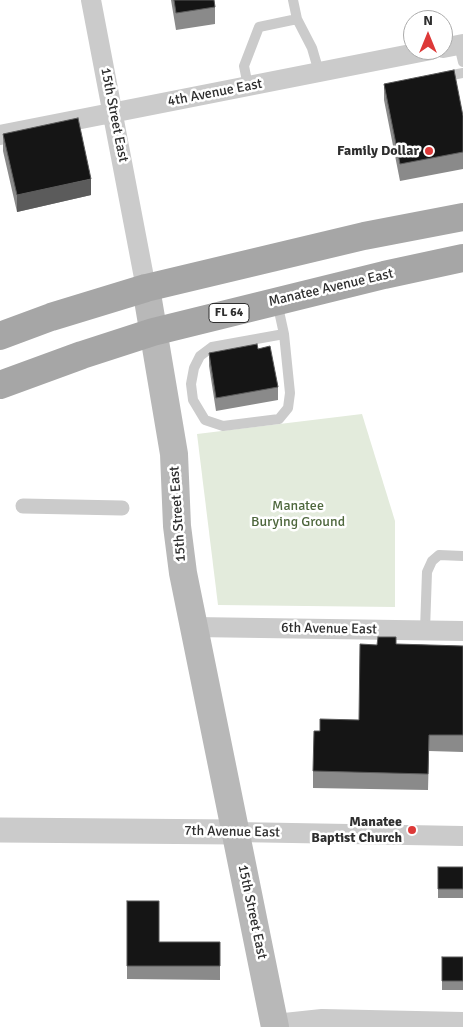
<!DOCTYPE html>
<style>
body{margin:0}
#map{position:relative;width:463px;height:1027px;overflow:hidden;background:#fff;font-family:Signika,sans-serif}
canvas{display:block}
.north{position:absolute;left:403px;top:10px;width:50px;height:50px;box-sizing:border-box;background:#fff;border:1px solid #ababab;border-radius:50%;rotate:0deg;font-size:14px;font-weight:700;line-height:20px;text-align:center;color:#2e2e2e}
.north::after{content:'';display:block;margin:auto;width:18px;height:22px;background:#dd3938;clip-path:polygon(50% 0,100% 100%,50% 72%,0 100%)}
</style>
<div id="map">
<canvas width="463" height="1027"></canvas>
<div class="north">N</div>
</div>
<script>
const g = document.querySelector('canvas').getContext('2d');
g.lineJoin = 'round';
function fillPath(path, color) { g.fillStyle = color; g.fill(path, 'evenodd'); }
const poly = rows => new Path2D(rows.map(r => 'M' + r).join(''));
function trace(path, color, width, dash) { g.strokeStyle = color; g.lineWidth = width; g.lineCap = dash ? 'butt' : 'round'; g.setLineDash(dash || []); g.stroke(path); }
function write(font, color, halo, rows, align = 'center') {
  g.font = font + ' Signika,sans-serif'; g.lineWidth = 5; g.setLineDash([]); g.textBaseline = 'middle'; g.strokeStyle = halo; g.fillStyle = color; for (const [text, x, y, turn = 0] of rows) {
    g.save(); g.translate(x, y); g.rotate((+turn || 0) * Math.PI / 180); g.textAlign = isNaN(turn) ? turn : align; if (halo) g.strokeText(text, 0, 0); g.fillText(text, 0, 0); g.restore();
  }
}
const green = poly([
 [362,414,395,521,395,607,218,605,197,434]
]);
const service = poly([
 [293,0,297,19],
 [459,45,463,62],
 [442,77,463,73],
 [248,86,244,66,259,27,297,19,312,48,319,72],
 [277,302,284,334,212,347,200,356,194,368,191,384,193,400,205,420,223,426,279,419,288,408,290,393,284,334],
 [425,630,427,572,432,561,439,555,463,556]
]);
const pedestrian = poly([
 [23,506,122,508]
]);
const minor = poly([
 [91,0,146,288],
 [443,48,463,44],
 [0,135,431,50],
 [194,627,463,631],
 [235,832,463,836],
 [275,1024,322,1019,463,1022]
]);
const tertiary = poly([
 [0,830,235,832]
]);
const secondary = poly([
 [146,288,174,454,177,526,183,573,275,1027]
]);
const primary = poly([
 [0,336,51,317,146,288,364,236,463,217],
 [0,385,82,355,153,332,384,275,463,258]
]);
const wall = poly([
 [171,0,214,0,215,7,215,24,176,30],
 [384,84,463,116,463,169,400,181,384,100],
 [3,134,91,195,17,212,3,151],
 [258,349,278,387,278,400,216,411,209,366,209,353],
 [396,644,463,646,463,752,429,751,428,790,313,788,313,771,320,731,359,720,377,645],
 [438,867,463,867,463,898,438,898],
 [127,901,159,942,220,942,220,980,127,979],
 [442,957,463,957,463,990,442,990]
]);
const shadedWall = poly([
 [91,179,91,195,17,212,17,195]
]);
const building = poly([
 [174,0,214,0,215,7,176,13,174,0],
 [454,70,463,116,463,152,400,164,384,84,454,70],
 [78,118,91,179,17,195,3,134,78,118],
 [257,344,258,349,270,346,278,387,216,398,209,353,257,344],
 [378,637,396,637,396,644,463,646,463,735,429,735,428,774,313,771,314,731,320,731,320,719,359,720,360,644,377,645,378,637],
 [438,867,463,867,463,889,438,889,438,867],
 [127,901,159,901,159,942,220,942,220,966,127,966,127,901],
 [442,957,463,957,463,981,442,981,442,957]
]);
const markers = [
 [429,151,5,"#dd3938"],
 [412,830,5,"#dd3938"]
];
const shields = [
 [229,313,40]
];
const shieldNames = [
 ["FL 64",229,313]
];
const streetNames = [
 ["4th Avenue East",215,93,-11],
 ["15th Street East",114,115,79],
 ["Manatee Avenue East",331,288,-13],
 ["15th Street East",178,514,-94],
 ["6th Avenue East",329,629,1],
 ["7th Avenue East",232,832,1],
 ["15th Street East",252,912,78]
];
const poiNames = [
 ["Family Dollar",419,151],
 ["Manatee",402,822],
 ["Baptist Church",402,838]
];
const parkNames = [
 ["Manatee",298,506],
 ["Burying Ground",298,522]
];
fillPath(green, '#e3ebdc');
trace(service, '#cbcbcb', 10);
trace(pedestrian, '#cbcbcb', 15);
trace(minor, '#cbcbcb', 20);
trace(tertiary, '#cbcbcb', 25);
trace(secondary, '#b8b8b8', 28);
trace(primary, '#a6a6a6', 28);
fillPath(wall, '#8a8a8a');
fillPath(shadedWall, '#5b5b5b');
fillPath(building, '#151515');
trace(building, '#5b5b5b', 1);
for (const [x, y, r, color] of markers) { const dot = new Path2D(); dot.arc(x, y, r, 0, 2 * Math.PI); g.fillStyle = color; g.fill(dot); trace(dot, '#fff', 2); }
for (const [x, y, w] of shields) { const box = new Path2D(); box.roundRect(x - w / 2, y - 9.5, w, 19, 4); g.fillStyle = '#fff'; g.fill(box); trace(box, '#2e2e2e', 1); }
write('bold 12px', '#2e2e2e', null, shieldNames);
write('14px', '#2e2e2e', '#fff', streetNames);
write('bold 14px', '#2e2e2e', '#fff', poiNames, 'right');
write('14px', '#4e673d', '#fff', parkNames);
</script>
